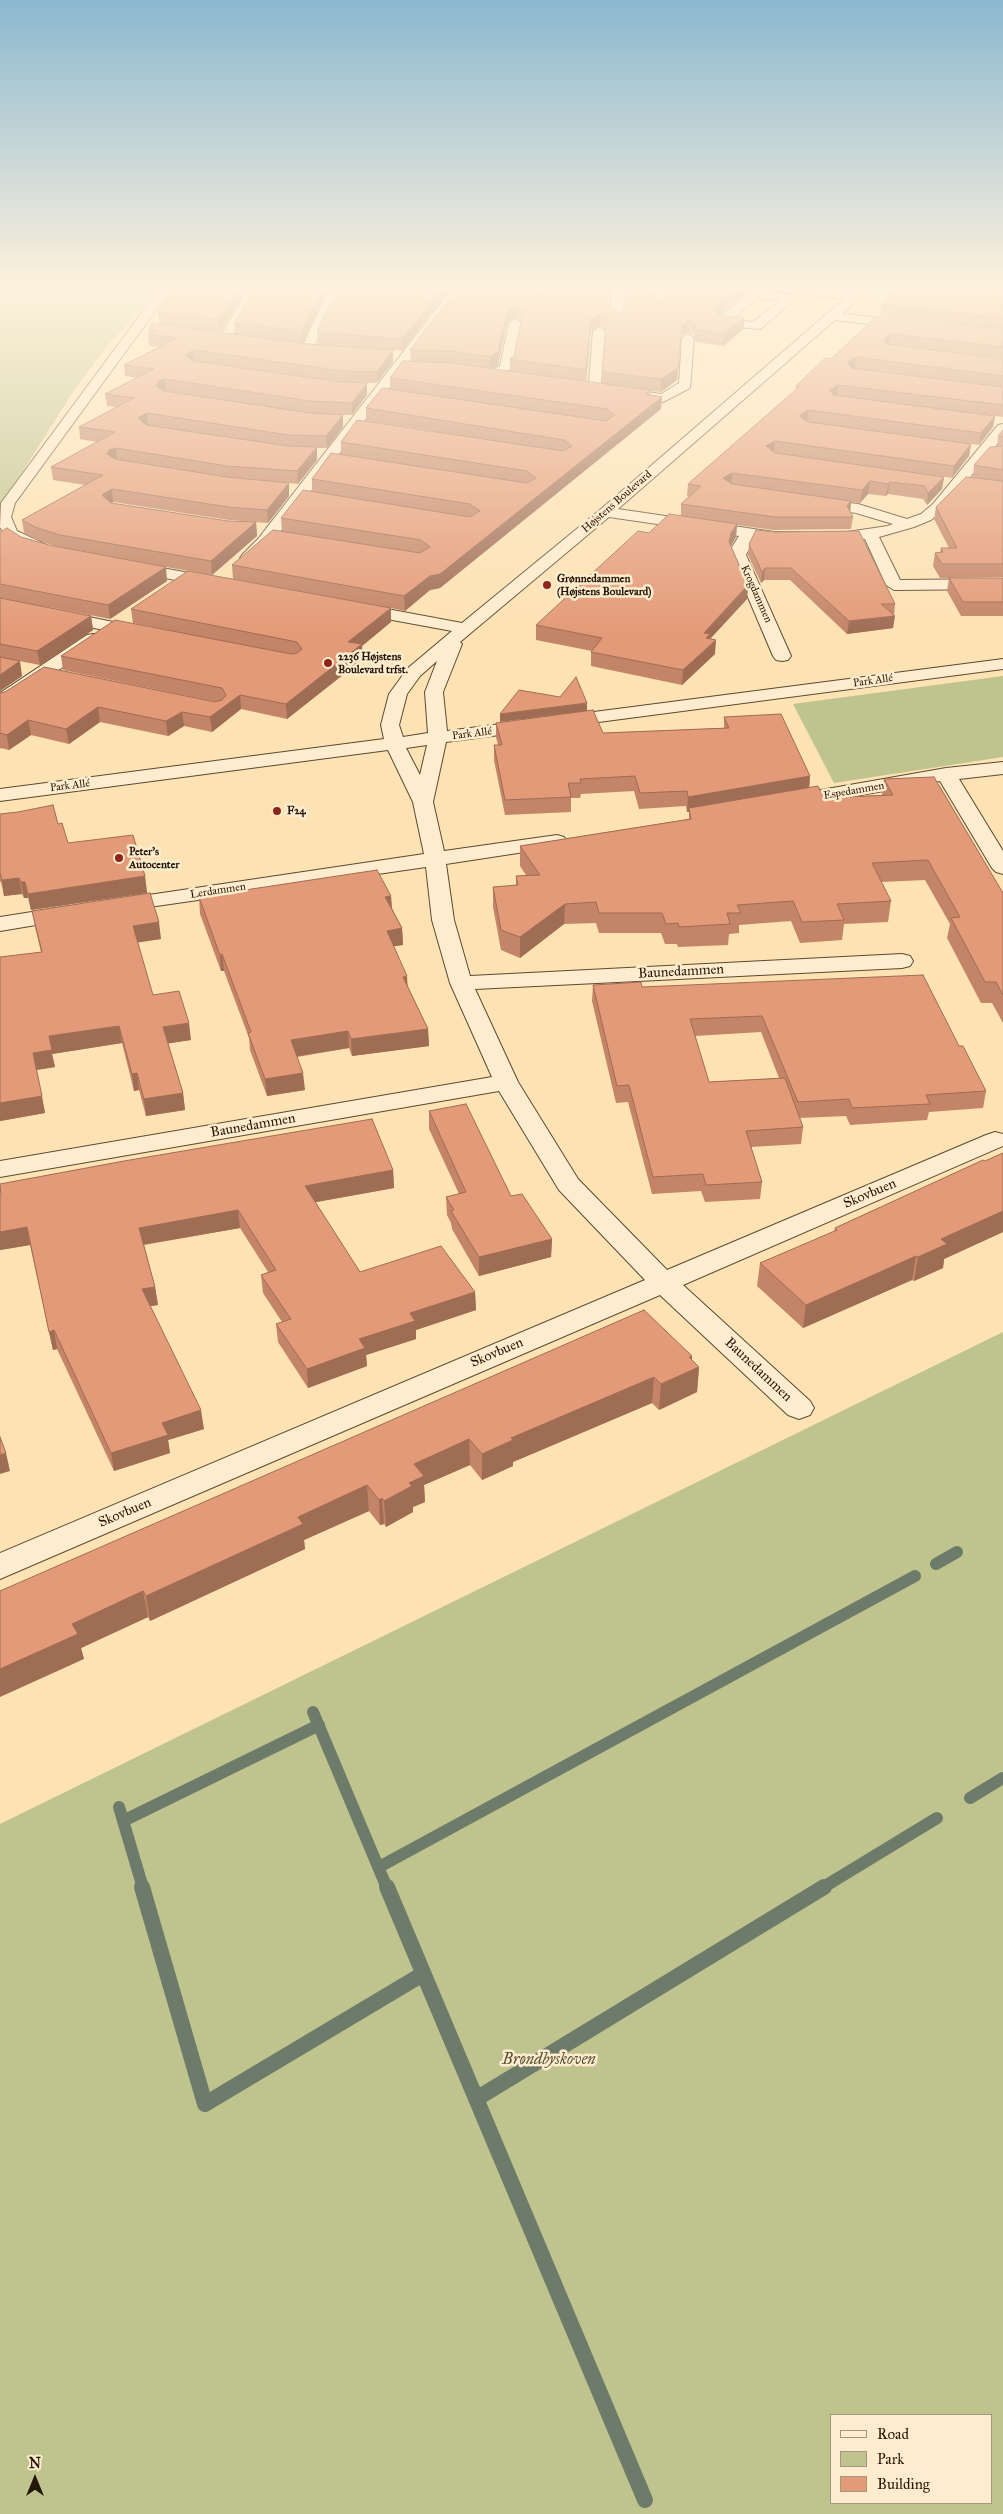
<!DOCTYPE html>
<meta charset="utf-8">
<style>
body{margin:0}
#map{position:relative;width:1003px;height:2514px;overflow:hidden;background:#fde2b3;font-family:"IM FELL Great Primer",serif}
canvas{display:block}
.legend{position:absolute;left:830px;top:2414px;width:162px;height:90px;box-sizing:border-box;background:#feecce;border:1px solid #a6977e;margin:0;padding:6px 9px;list-style:none;font-size:15px;color:#231707}
.legend li{display:flex;align-items:center;gap:10px;height:25px}
.legend b{width:25px;border:1px solid #a6977e}
.north{position:absolute;left:10px;top:2454px;width:50px;height:50px;-webkit-text-stroke:4px #feecce;paint-order:stroke;rotate:0deg;font-size:14px;font-weight:700;line-height:20px;text-align:center;color:#231707}
.north::after{content:'';display:block;margin:auto;width:18px;height:22px;background:#231707;clip-path:polygon(50% 0,100% 100%,50% 72%,0 100%)}
</style>
<div id="map">
<canvas width="1003" height="2514"></canvas>
<ul class="legend">
<li><b style="height:6px;background:#feecce"></b>Road</li>
<li><b style="height:14px;background:#bfc38d"></b>Park</li>
<li><b style="height:14px;background:#e39a78"></b>Building</li>
</ul>
<div class="north">N</div>
</div>
<script>
const g = document.querySelector('canvas').getContext('2d');
g.lineJoin = 'round';
function fillPath(path, color) { g.fillStyle = color; g.fill(path, 'evenodd'); }
const poly = rows => new Path2D(rows.map(r => 'M' + r).join(''));
function trace(path, color, width, dash) { g.strokeStyle = color; g.lineWidth = width; g.lineCap = dash ? 'butt' : 'round'; g.setLineDash(dash || []); g.stroke(path); }
function write(font, color, halo, rows, align = 'center') {
  g.font = font + ' "IM FELL Great Primer",serif'; g.lineWidth = 5; g.setLineDash([]); g.textBaseline = 'middle'; g.strokeStyle = halo; g.fillStyle = color; for (const [text, x, y, turn = 0] of rows) {
    g.save(); g.translate(x, y); g.rotate((+turn || 0) * Math.PI / 180); g.textAlign = isNaN(turn) ? turn : align; if (halo) g.strokeText(text, 0, 0); g.fillText(text, 0, 0); g.restore();
  }
}
const green = poly([
 [0,284,159,284,150,299,104,350,75,389,0,507],
 [1003,676,1003,757,834,783,793,704],
 [1003,1332,1003,2514,0,2514,0,1824],
 [832,2415,992,2415,992,2503,832,2503]
]);
const streamFar1 = poly([
 [936,1564,957,1552],
 [313,1712,387,1888],
 [970,1798,1003,1778],
 [119,1807,143,1888],
 [123,1821,319,1725],
 [379,1867,915,1576],
 [822,1888,937,1818]
]);
const stream = poly([
 [142,1887,205,2104,423,1974],
 [387,1887,645,2500],
 [476,2099,824,1887]
]);
const minor = poly([
 [163,284,175,284,15,503,11,517,17,531,47,545,49,548,41,553,6,537,0,527,1,503,163,284],
 [456,284,468,284,270,545,254,561,242,561,240,558,242,555,258,539,456,284],
 [534,284,546,284,541,302,537,303,531,300,534,284],
 [612,284,624,284,623,319,617,323,611,319,612,284],
 [658,284,670,284,665,307,659,311,653,307,658,284],
 [763,284,851,293,862,284,875,284,842,314,910,321,916,325,910,329,835,320,618,509,774,532,847,532,888,526,893,524,856,513,814,507,807,503,814,499,858,504,907,519,921,514,933,504,998,425,1003,424,1003,437,943,510,931,520,914,527,879,537,900,580,1003,579,1003,589,894,590,886,585,865,539,847,542,774,542,754,539,746,555,791,656,788,660,782,661,776,660,773,656,730,555,732,547,739,536,609,517,460,642,462,644,443,692,447,731,1003,659,1003,669,446,742,433,802,444,851,557,835,564,837,567,841,564,845,557,847,446,864,454,920,470,976,902,954,910,956,913,961,910,966,902,968,475,989,518,1082,578,1179,667,1270,986,1135,995,1132,1003,1134,1003,1146,683,1285,810,1401,814,1408,810,1415,799,1419,788,1415,660,1295,0,1579,0,1553,645,1280,559,1190,499,1091,0,1177,0,1161,492,1077,450,983,432,920,426,867,115,912,107,911,104,906,107,901,115,900,424,854,413,802,388,750,0,801,0,789,384,739,381,725,389,694,408,668,452,631,349,612,347,608,349,604,355,603,462,623,601,509,844,299,768,290,766,292,791,295,797,298,760,329,716,325,716,319,763,284],
 [758,298,781,300,753,322,731,320,758,298],
 [437,661,425,692,428,733,403,737,399,725,407,694,420,676,437,661],
 [427,745,420,775,406,748,427,745],
 [255,286,261,289,231,338,225,342,221,341,219,338,249,289,255,286],
 [334,289,340,292,313,349,311,352,303,352,301,349,328,292,334,289],
 [515,319,521,323,512,368,496,378,486,378,485,375,486,372,500,366,509,323,515,319],
 [599,327,605,331,601,384,588,392,581,388,589,382,593,331,599,327],
 [688,334,694,338,690,388,663,402,620,396,618,393,620,390,625,389,661,394,679,383,682,338,688,334],
 [129,562,217,578,225,583,217,588,123,570,121,567,129,562],
 [0,599,143,628,149,629,152,633,149,637,143,638,0,609,0,599],
 [93,634,99,635,102,639,99,643,6,705,0,706,0,693,87,635,93,634],
 [1003,762,1003,774,959,779,1003,851,1003,874,996,872,992,868,940,781,787,808,780,806,777,802,780,798,787,796,946,768,1003,762],
 [70,906,78,908,81,913,78,918,0,931,0,917,70,906]
]);
const wall = poly([
 [176,284,454,284,402,351,393,350,393,362,377,383,342,382,194,362,367,395,352,415,343,415,343,427,327,448,317,448,317,460,298,484,289,483,289,496,268,523,229,520,113,502,112,503,228,521,256,522,257,536,212,575,103,556,167,581,110,619,33,604,91,616,93,630,40,665,19,661,22,676,0,691,0,532,21,537,49,545,58,547,37,540,24,533,22,520,85,485,53,480,51,467,97,442,80,439,79,427,116,407,107,406,105,394,137,378,125,376,124,365,160,347,149,346,148,334,149,334,149,330,235,334,234,323,258,285,249,286,220,332,159,324,158,312],
 [354,287,359,287,357,290,351,290],
 [338,288,339,291,317,332,318,344,302,343,328,289],
 [461,284,533,284,531,290,536,293,610,307,618,313,625,307,626,284,656,284,654,297,661,301,667,296,670,284,759,284,718,315,744,329,723,346,696,342,694,334,688,332,681,336,677,380,661,392,650,391,650,395,662,397,661,409,440,588,430,590,405,611,391,608,391,622,362,646,363,659,287,719,241,709,212,732,184,726,168,736,100,722,69,744,31,735,9,750,1,748,0,749,0,693,216,702,63,670,61,656,251,647,133,623,131,609,374,605,233,579,232,565,282,531,281,518,312,492,312,479,341,455,341,442,434,431,366,421,366,408,390,389,390,378,411,362,410,350],
 [516,317,521,322,514,356,510,359,510,371,490,369,498,365,507,323],
 [600,325,606,331,602,384,586,381,591,331],
 [767,284,805,284,799,287],
 [1003,284,1003,329,880,315,881,304],
 [877,316,1003,329,1003,358,949,352,1003,359,1003,417,995,416,993,427,979,445,853,428,971,444,969,456,952,478,912,472,944,477,942,489,927,505,923,499,888,494,886,496,868,494,860,503,851,502,850,512,853,517,851,529,774,530,737,525,736,537,731,546,748,585,747,599,710,639,715,654,682,685,591,666,591,652,592,651,536,640,536,625,649,533,681,516,681,504,689,497,687,496,688,484,796,390,796,386,831,359],
 [1003,430,1003,577,940,578,933,566,935,553,940,552,941,548,949,548,934,519,936,507,973,477,974,465,997,447,998,436],
 [749,544,895,604,893,628,847,634,790,580,764,580,761,583,748,555],
 [949,578,1003,578,1003,616,961,616,947,591],
 [724,717,810,776,809,787,824,798,882,795,884,779,1003,893,1003,1023,992,1003,981,1003,947,938,950,924,925,880,881,882,891,901,888,922,844,924,842,940,800,943,791,921,739,925,739,933,729,934,728,945,678,947,677,944,665,944,661,933,599,933,596,923,564,924,520,958,501,950,493,907,493,887,516,885,516,876,526,875,520,866,520,846,689,819,689,812,687,812,686,806,639,809,634,791,581,794,580,798,571,798,571,812,505,815,494,760,494,745,498,745,496,737,496,723,603,733,724,728],
 [0,814,58,824,68,843,145,876,147,893,31,910,28,898,24,898,22,894,4,896,1,882,0,882],
 [391,896,392,908,402,928,403,945,394,946,408,987,428,1029,429,1046,352,1056,349,1048,297,1057,305,1090,267,1096,250,1050,249,1038,224,971,221,971,200,914,199,897],
 [32,911,161,939,137,942,153,995,191,1040,168,1043,183,1093,185,1110,146,1116,139,1090,134,1091,122,1043,52,1054,55,1067,36,1070,45,1113,0,1121,41,952,35,927],
 [593,985,642,987,959,1046,986,1091,983,1108,929,1112,927,1120,850,1125,846,1116,799,1118,803,1127,801,1144,751,1147,762,1182,760,1199,705,1202,701,1191,652,1194,628,1102,616,1103,592,1001],
 [761,1032,779,1078,709,1082,695,1036],
 [429,1111,552,1239,551,1257,479,1276,452,1229,451,1223,447,1215,446,1197,459,1194,429,1129],
 [1003,1153,1003,1232,944,1259,943,1268,914,1281,912,1280,803,1328,757,1286,760,1263,834,1232,835,1228],
 [393,1170,394,1188,315,1202,360,1272,475,1292,476,1310,416,1330,416,1339,366,1355,367,1366,308,1388,278,1342,276,1324,282,1322,263,1293,261,1275,268,1272,240,1228,144,1245,155,1287,158,1305,150,1306,204,1429,168,1440,170,1453,114,1471,57,1349,53,1350,30,1245,0,1250,0,1198],
 [692,1356,692,1360,699,1367,697,1392,659,1410,652,1403,513,1462,513,1466,482,1480,470,1465,424,1485,425,1502,413,1507,413,1512,386,1527,384,1524,380,1525,369,1511,304,1540,305,1549,150,1621,148,1617,81,1648,84,1659,0,1591]
]);
const shadedWall = poly([
 [242,284,267,284,249,286,220,332,219,320],
 [325,284,338,284,338,288,328,289,302,343,301,331],
 [348,284,354,284,354,287,348,293],
 [445,284,454,284,402,351,402,339],
 [530,284,533,284,529,301,529,289],
 [654,284,656,284,651,308,652,296],
 [745,284,759,284,715,318,716,306],
 [516,306,516,317,507,323,498,365,490,369,490,357,507,311],
 [600,314,600,325,591,331,586,382,586,370,591,319],
 [744,318,744,329,723,346,723,333],
 [689,320,688,332,681,336,677,380,661,392,661,379,682,325],
 [892,334,890,345,882,350,884,339],
 [193,350,194,361,186,366,185,355],
 [393,350,393,362,377,383,377,372],
 [856,357,855,368,847,373,848,362],
 [165,379,166,391,159,393,156,386,158,381],
 [367,383,367,395,352,415,352,403],
 [838,385,837,396,828,401,830,390],
 [662,397,661,409,440,588,430,590,405,611,404,596,430,576],
 [808,410,807,422,799,416],
 [147,413,148,425,139,430,138,418],
 [343,415,343,427,327,448,326,436],
 [995,416,993,427,979,445,981,433],
 [775,441,774,453,766,446],
 [971,444,969,456,952,478,954,466],
 [317,447,317,460,298,484,297,471],
 [116,448,117,460,107,454,109,450],
 [732,473,731,485,723,478],
 [944,477,942,489,927,505,928,493],
 [870,481,868,494,860,503,862,490],
 [890,482,888,494,886,496,888,484],
 [289,483,289,496,268,523,267,510],
 [112,489,113,502,103,508,102,495],
 [851,501,850,514,847,506],
 [256,522,257,536,212,575,211,561],
 [737,524,736,537,730,547,729,542,731,533],
 [166,567,167,581,110,619,108,605],
 [765,568,764,580,761,583,762,572],
 [748,585,747,599,710,639,716,640,715,654,682,685,683,670,704,633],
 [391,608,391,622,362,646,363,659,287,719,286,704,348,642],
 [91,616,93,630,40,665,37,651],
 [895,616,893,628,847,634,849,621],
 [20,661,22,676,0,691,0,675],
 [240,695,241,709,212,732,210,717],
 [587,703,587,711,500,722,500,714],
 [98,707,100,722,69,744,66,729],
 [182,712,184,726,168,736,166,721],
 [28,720,31,735,9,750,7,735],
 [810,776,809,791,689,808,689,812,687,812,688,797],
 [145,876,147,893,31,910,28,894],
 [19,878,22,894,4,896,2,880],
 [21,882,25,882,28,898,24,898],
 [391,896,392,913,385,897],
 [565,904,564,924,520,958,520,937],
 [159,922,161,939,135,943,133,926],
 [402,928,403,945,388,947,387,931],
 [222,954,224,971,221,971,220,955],
 [407,976,408,993,403,977],
 [189,1023,191,1040,165,1044,163,1027],
 [119,1026,122,1043,52,1054,55,1067,36,1070,33,1053,49,1036],
 [428,1029,429,1046,352,1056,351,1039],
 [348,1031,349,1048,292,1057,291,1040],
 [137,1073,139,1090,134,1091,132,1074],
 [303,1073,305,1090,267,1096,265,1079],
 [183,1093,185,1110,146,1116,144,1099],
 [42,1096,45,1113,0,1121,0,1103],
 [393,1170,394,1188,306,1204,305,1186],
 [238,1210,240,1228,141,1245,139,1228],
 [1003,1211,1003,1232,944,1259,943,1268,914,1281,918,1257,941,1239],
 [27,1227,30,1245,0,1250,0,1232],
 [552,1239,551,1257,479,1276,479,1257],
 [916,1256,912,1280,803,1328,806,1305],
 [155,1287,158,1305,145,1307,142,1289],
 [475,1292,476,1310,416,1330,416,1339,366,1355,367,1366,308,1388,307,1369,359,1339,410,1313],
 [54,1330,57,1349,53,1350,49,1332],
 [692,1356,691,1370,699,1367,697,1392,659,1410,661,1384,689,1357],
 [654,1377,652,1403,513,1462,513,1466,482,1480,482,1454,511,1438],
 [201,1410,204,1429,168,1440,170,1453,114,1471,111,1453,162,1423],
 [469,1439,470,1465,424,1485,425,1502,413,1507,413,1512,386,1527,384,1501,409,1483,414,1464],
 [6,1453,10,1471,0,1474,0,1455],
 [367,1485,369,1511,304,1540,305,1549,150,1621,146,1596,298,1517],
 [382,1498,384,1524,380,1525,379,1500],
 [143,1591,148,1617,81,1648,84,1659,0,1697,0,1669,72,1624]
]);
const building = poly([
 [176,284,242,284,219,320,158,312,176,284],
 [258,284,325,284,301,331,234,323,258,284],
 [362,284,445,284,402,339,317,332,336,291,357,290,362,284],
 [461,284,530,284,529,289,536,293,542,292,544,284,611,284,610,307,618,313,625,307,626,284,654,284,652,296,661,301,667,296,670,284,745,284,716,306,717,315,744,318,723,333,696,330,694,322,689,320,682,325,678,368,661,379,602,372,607,319,600,314,591,319,586,370,510,359,514,356,523,312,516,306,507,311,498,352,490,357,450,351,410,350,461,284],
 [902,284,1003,284,1003,318,881,304,902,284],
 [877,316,1003,329,1003,347,892,334,884,339,886,344,1003,359,1003,376,856,357,848,362,851,368,1003,387,1003,405,838,385,830,390,833,395,995,416,981,433,808,410,799,416,808,422,971,444,954,466,775,441,766,446,775,453,944,477,928,493,925,486,890,482,888,484,870,481,862,490,732,473,723,478,732,484,851,501,847,506,853,517,775,517,681,504,701,486,688,484,800,386,796,386,825,358,831,359,877,316],
 [152,323,306,344,393,350,377,372,342,371,193,350,185,355,193,361,341,382,367,383,352,403,310,401,165,379,158,381,156,386,164,391,310,413,343,415,326,436,288,435,147,413,138,418,146,425,288,446,317,447,297,471,227,466,116,448,109,450,107,454,115,459,227,477,289,483,267,510,228,507,112,489,102,495,111,503,228,521,256,522,211,561,60,535,35,527,22,520,103,475,51,467,115,432,79,427,134,398,105,394,154,369,124,365,177,338,148,334,156,330,149,330,152,323],
 [403,361,450,363,650,390,646,394,662,397,440,574,430,576,404,596,232,565,273,530,420,553,430,547,421,540,281,518,303,490,470,517,480,511,470,504,312,479,331,453,527,483,536,478,527,471,341,442,357,420,563,451,572,446,564,440,366,408,382,388,606,421,615,415,607,409,390,378,403,361],
 [1003,430,1003,437,998,436,1003,430],
 [1003,446,1003,470,974,465,990,447,1003,446],
 [966,477,1003,481,1003,564,942,564,935,553,943,552,941,548,957,548,936,507,966,477],
 [669,514,737,524,731,533,729,542,748,585,704,633,710,634,706,638,716,640,683,670,591,652,602,638,536,625,638,531,649,533,669,514],
 [7,528,21,537,49,545,166,567,108,605,0,584,0,532,7,528],
 [756,530,775,532,859,531,895,604,881,604,895,616,849,621,791,568,765,568,762,572,749,544,756,530],
 [188,571,391,608,348,642,362,644,286,704,240,695,210,717,182,712,166,721,98,707,66,729,28,720,7,735,0,733,0,693,5,692,44,667,215,702,222,700,226,695,222,688,61,656,115,620,291,654,297,653,302,649,297,642,131,609,188,571],
 [949,578,1003,578,1003,602,963,602,949,578],
 [0,598,91,616,37,651,0,644,0,598],
 [0,657,20,661,0,675,0,657],
 [576,677,587,703,500,714,519,690,560,697,576,677],
 [593,710,603,733,729,728,724,717,781,714,810,776,688,797,687,791,640,793,635,776,580,779,581,783,568,783,571,797,505,800,494,745,502,745,496,723,593,710],
 [934,777,1003,893,1003,995,996,982,985,982,951,918,960,917,928,860,872,863,891,901,837,904,844,920,802,922,793,901,737,905,741,913,727,913,730,924,679,927,678,923,666,924,662,913,599,913,596,902,565,904,520,937,501,930,493,887,518,885,516,876,540,875,520,846,691,819,689,808,818,786,824,798,893,795,884,779,934,777],
 [53,805,58,824,62,823,68,843,133,835,145,876,28,894,25,882,21,882,19,878,2,880,0,873,0,814,18,812,53,805],
 [377,870,391,896,385,897,402,928,387,931,407,976,403,977,428,1029,351,1039,348,1031,291,1040,303,1073,265,1079,248,1033,251,1032,222,954,220,955,199,897,377,870],
 [150,893,159,922,133,926,153,995,179,991,189,1023,163,1027,183,1093,144,1099,137,1073,132,1074,119,1026,49,1036,52,1050,33,1053,42,1096,0,1103,0,957,42,952,32,911,150,893],
 [923,975,959,1046,963,1046,986,1091,926,1095,930,1104,852,1108,849,1099,798,1102,762,1016,690,1019,709,1082,785,1078,803,1127,746,1131,762,1182,706,1185,703,1174,653,1177,629,1085,617,1086,593,985,641,982,642,987,923,975],
 [466,1104,511,1196,522,1194,552,1239,479,1257,451,1211,454,1210,446,1197,466,1192,429,1111,466,1104],
 [372,1119,393,1170,305,1186,360,1272,441,1246,475,1292,410,1313,415,1321,359,1339,365,1348,307,1369,276,1324,291,1319,261,1275,276,1270,238,1210,139,1228,155,1287,142,1289,201,1410,162,1423,168,1435,111,1453,54,1330,49,1332,27,1227,0,1232,0,1198,1,1197,0,1184,124,1161,372,1119],
 [1003,1153,1003,1211,941,1239,947,1244,918,1257,916,1256,806,1305,760,1263,837,1230,835,1228,983,1160,985,1161,1003,1153],
 [644,1310,692,1356,689,1357,699,1367,661,1384,654,1377,511,1438,513,1440,482,1454,469,1439,414,1464,424,1476,409,1483,412,1486,384,1501,382,1498,379,1500,367,1485,298,1517,303,1524,146,1596,143,1591,72,1624,78,1634,0,1669,0,1591,644,1310],
 [0,1437,6,1453,0,1455,0,1437]
]);
const markers = [
 [547,585,5,"#8f2418"],
 [328,663,5,"#8f2418"],
 [277,811,5,"#8f2418"],
 [119,858,5,"#8f2418"]
];
const farStreetnames = [
 ["Højstens Boulevard",617,502,-41],
 ["Krogdammen",756,594,66],
 ["Park Allé",873,681,-8],
 ["Park Allé",472,734,-7],
 ["Park Allé",70,786,-7],
 ["Espedammen",854,791,-10],
 ["Lerdammen",218,891,-9]
];
const farPoinames = [
 ["Grønnedammen",557,579],
 ["(Højstens Boulevard)",557,592],
 ["2236 Højstens",338,657],
 ["Boulevard trfst.",338,670],
 ["F24",287,811],
 ["Peter's",129,852],
 ["Autocenter",129,865]
];
const streetNames = [
 ["Baunedammen",681,972,-3],
 ["Baunedammen",253,1126,-10],
 ["Skovbuen",870,1194,-23],
 ["Skovbuen",497,1353,-23],
 ["Baunedammen",758,1370,43],
 ["Skovbuen",125,1513,-23]
];
const nearParknames = [
 ["Brøndbyskoven",549,2060]
];
fillPath(green, '#bfc38d');
trace(streamFar1, '#6d7b6a', 12);
trace(stream, '#6d7b6a', 16);
trace(minor, '#5a4a32', 2);
fillPath(minor, '#feecce');
fillPath(wall, '#c38467');
fillPath(shadedWall, '#9f6c54');
fillPath(building, '#e39a78');
trace(building, '#9f6c54', 1);
const sky = g.createLinearGradient(0, 0, 0, 636);
sky.addColorStop(0, '#8bb8d0');
sky.addColorStop(0.45, '#fef2dd');
sky.addColorStop(1, '#fef2dd00');
g.fillStyle = sky;
g.fillRect(0, 0, 1003, 636);
for (const [x, y, r, color] of markers) { const dot = new Path2D(); dot.arc(x, y, r, 0, 2 * Math.PI); g.fillStyle = color; g.fill(dot); trace(dot, '#feecce', 2); }
write('11px', '#231707', '#feecce', farStreetnames);
write('bold 11px', '#231707', '#feecce', farPoinames, 'left');
write('14px', '#231707', '#feecce', streetNames);
write('italic 16px', '#5a5336', '#feecce', nearParknames);
</script>
